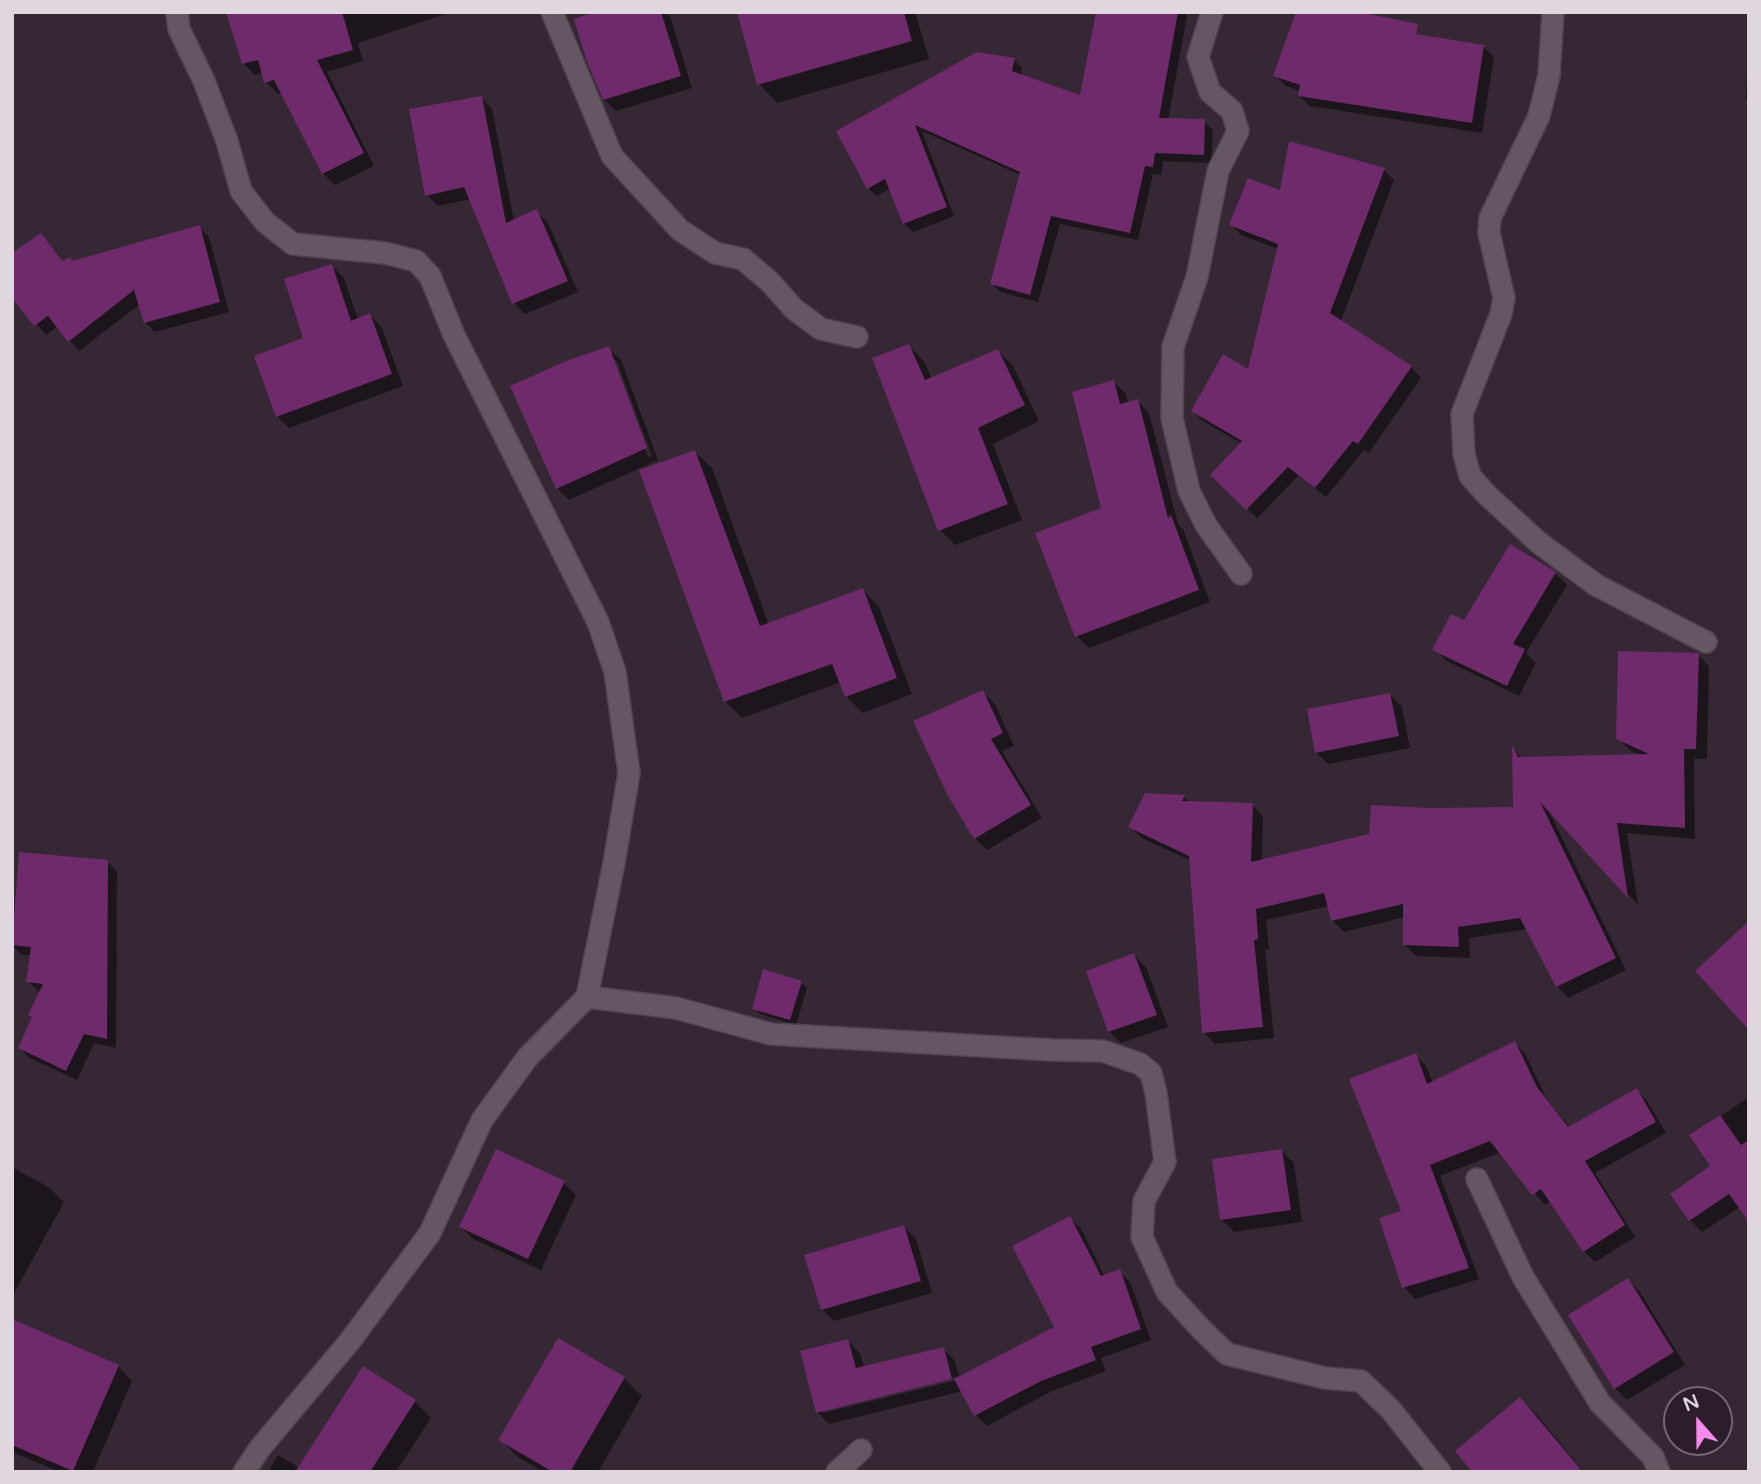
<!DOCTYPE html>
<style>
body{margin:0}
#map{position:relative;width:1761px;height:1484px;overflow:hidden;background:#352834;font-family:"Varela Round",sans-serif}
canvas{display:block}
.frame{position:absolute;inset:0;border:14px solid #dfd6de;pointer-events:none}
.north{position:absolute;left:1663px;top:1386px;width:70px;height:70px;box-sizing:border-box;background:#2b1e2a;border:2px solid #736872;border-radius:50%;rotate:339deg;font-size:19px;font-weight:700;line-height:28px;text-align:center;color:#dfd6de}
.north::after{content:'';display:block;margin:auto;width:24px;height:32px;background:#f689ee;clip-path:polygon(50% 0,100% 100%,50% 72%,0 100%)}
</style>
<div id="map">
<canvas width="1761" height="1484"></canvas>
<div class="frame"></div>
<div class="north">N</div>
</div>
<script>
const g = document.querySelector('canvas').getContext('2d');
g.lineJoin = 'round';
function fillPath(path, color) { g.fillStyle = color; g.fill(path, 'evenodd'); }
const poly = rows => new Path2D(rows.map(r => 'M' + r).join(''));
function trace(path, color, width, dash) { g.strokeStyle = color; g.lineWidth = width; g.lineCap = dash ? 'butt' : 'round'; g.setLineDash(dash || []); g.stroke(path); }
const shadow = poly([
 [228,12,451,12,358,43,363,61,327,72,374,166,335,185,323,173,282,92,278,94,266,82,263,73,255,75,243,63],
 [600,12,666,12,670,16,692,88,616,111,604,99],
 [738,12,915,12,929,59,777,103,759,84],
 [1098,12,1183,12,1187,16,1168,120,1204,121,1213,130,1211,163,1163,161,1161,175,1153,174,1138,240,1060,224,1038,302,1000,292,992,283,1021,175,922,131,954,216,913,232,904,223,891,188,877,196,868,188,838,131,1014,60,1022,68,1021,76,1082,97],
 [1748,32,1749,32,1749,101,1746,99],
 [1483,47,1494,57,1482,133,1310,106,1299,96,1300,91,1286,86,1275,75],
 [481,97,492,109,514,221,537,212,548,223,578,292,525,314,514,303,470,199,438,206,427,195],
 [1384,170,1394,180,1341,321,1411,367,1421,378,1369,453,1364,450,1326,497,1299,475,1257,518,1212,475,1242,444,1203,421,1193,411,1249,372,1278,249,1241,235,1231,224,1281,193],
 [199,227,209,237,229,312,155,332,145,322,140,304,79,351,58,326,46,335,12,295,63,263,72,262],
 [332,266,344,278,358,320,370,315,382,328,403,386,289,428,277,416],
 [909,346,924,361,932,379,998,351,1013,366,1039,421,993,444,1022,520,955,545,940,530],
 [608,348,621,360,658,460,569,500,557,488],
 [612,360,616,360,652,456,648,457],
 [1114,382,1126,394,1128,403,1137,401,1149,413,1178,524,1183,529,1210,602,1089,648,1077,636,1103,509],
 [695,452,712,468,769,625,863,590,879,607,912,694,863,713,846,696,841,682,742,718,725,701],
 [1555,573,1567,585,1526,653,1536,663,1519,696,1447,661,1435,649],
 [1698,655,1709,666,1707,759,1694,759,1695,839,1627,833,1638,905,1548,809,1626,970,1568,998,1557,986,1528,929,1469,938,1470,958,1416,956,1404,944,1405,917,1344,932,1332,920,1329,906,1266,920,1269,950,1265,950,1274,1038,1215,1044,1204,1033,1191,861,1142,838,1130,827,1184,797,1190,803,1252,805,1263,816,1262,861,1371,836,1431,809,1515,809,1514,750,1523,759,1643,756,1630,750,1618,738],
 [983,692,995,704,1014,746,1002,751,1042,818,987,850,975,838],
 [1390,695,1402,707,1410,748,1328,764,1316,752],
 [20,854,107,861,117,872,116,1048,94,1043,77,1080,30,1058,20,1048,34,1018,41,992,38,991,28,981,32,955,22,955,12,945],
 [1134,955,1146,967,1168,1027,1121,1043,1109,1031],
 [801,982,807,988,796,1025,760,1014,754,1008],
 [1515,1043,1526,1055,1547,1100,1570,1128,1637,1090,1648,1102,1666,1133,1595,1173,1635,1237,1595,1262,1584,1251,1551,1201,1545,1205,1501,1152,1440,1176,1479,1279,1415,1299,1404,1287,1403,1212,1415,1055,1426,1066,1433,1083],
 [1749,1097,1749,1201,1702,1232,1690,1220,1713,1167,1691,1136],
 [497,1151,564,1183,576,1195,541,1270,473,1239,461,1227],
 [1282,1151,1294,1163,1302,1222,1234,1232,1222,1220],
 [12,1167,50,1188,64,1202,12,1297],
 [1070,1218,1081,1229,1105,1277,1119,1271,1130,1282,1151,1340,1101,1358,1106,1371,1052,1391,987,1426,976,1415,963,1391,829,1424,817,1412,848,1341,860,1353,864,1368,943,1348,955,1361,959,1376,823,1409,823,1413,961,1379,1056,1328],
 [904,1227,916,1239,932,1293,834,1321,822,1309],
 [1628,1280,1640,1292,1685,1365,1627,1400,1615,1388],
 [12,1321,118,1366,132,1381,93,1472,60,1472,12,1452],
 [364,1369,415,1402,431,1418,396,1472,268,1472,278,1455,300,1468],
 [624,1378,642,1396,598,1472,543,1472,518,1457,500,1439],
 [1520,1399,1537,1415,1584,1472,1474,1472]
]);
const building = poly([
 [226,12,342,12,353,50,317,60,364,153,322,174,274,80,264,83,258,60,242,64],
 [595,12,661,12,681,76,603,100,586,59,574,19],
 [737,12,904,12,912,41,757,85],
 [1096,12,1178,12,1159,118,1205,119,1204,155,1155,153,1153,167,1145,166,1130,233,1051,216,1030,295,990,284,1020,172,915,125,947,207,903,224,885,179,867,189,836,131,977,52,1015,58,1012,71,1080,95],
 [1296,12,1359,12,1418,24,1416,34,1484,45,1472,123,1298,96,1300,85,1273,76],
 [482,96,506,223,537,209,568,281,512,304,464,187,425,196,409,109],
 [1289,141,1385,168,1330,313,1412,366,1358,444,1353,441,1315,488,1288,467,1246,510,1210,475,1242,441,1191,411,1223,354,1248,369,1278,244,1229,225,1248,178,1280,190],
 [200,225,220,302,144,323,134,290,68,342,48,316,34,326,12,298,12,253,41,233,62,261,70,257,72,261],
 [332,264,351,321,370,313,392,374,276,417,254,356,303,338,284,279],
 [909,344,925,380,998,349,1025,405,978,428,1008,504,938,531,872,358],
 [609,346,647,448,556,489,510,386,564,362],
 [1114,380,1120,404,1138,399,1168,518,1171,515,1199,590,1075,637,1035,533,1101,508,1072,392],
 [695,450,760,626,863,588,897,678,845,697,832,664,724,702,639,470],
 [1510,544,1556,572,1513,644,1525,649,1507,686,1432,650,1451,614,1464,620],
 [1618,651,1699,653,1696,749,1684,749,1685,828,1617,823,1628,898,1540,802,1616,958,1556,987,1520,918,1458,927,1459,947,1403,945,1403,904,1331,921,1324,893,1256,909,1258,939,1254,940,1263,1027,1202,1033,1189,856,1128,827,1145,793,1185,795,1182,801,1253,803,1251,862,1369,834,1371,805,1431,808,1513,807,1512,745,1518,757,1649,754,1616,739],
 [983,690,1003,733,991,739,1031,805,974,839,947,794,913,721],
 [1390,693,1399,736,1315,753,1307,709],
 [19,852,108,860,107,1039,84,1034,66,1071,18,1048,32,1017,28,1015,43,984,26,982,31,947,12,945],
 [1749,921,1749,1030,1695,971],
 [1134,953,1157,1015,1108,1032,1086,971],
 [763,969,802,981,790,1020,752,1009],
 [1515,1041,1537,1087,1568,1127,1637,1088,1656,1122,1585,1161,1625,1225,1583,1252,1541,1189,1532,1195,1490,1141,1430,1165,1469,1268,1402,1288,1379,1218,1401,1211,1349,1079,1416,1053,1427,1084],
 [1720,1115,1741,1145,1749,1140,1749,1222,1729,1194,1689,1221,1670,1194,1710,1166,1689,1135],
 [496,1149,565,1181,528,1259,459,1227],
 [1282,1149,1291,1210,1220,1220,1212,1159],
 [1070,1216,1101,1276,1120,1269,1141,1329,1091,1347,1096,1360,1041,1381,974,1416,954,1379,1054,1327,1012,1246],
 [904,1225,921,1281,821,1310,804,1255],
 [1628,1278,1674,1352,1614,1389,1568,1315],
 [12,1319,119,1365,73,1471,12,1445],
 [558,1338,625,1377,570,1472,553,1472,498,1440],
 [848,1339,856,1368,944,1347,952,1379,816,1413,800,1351],
 [363,1366,416,1400,370,1472,295,1472],
 [1520,1397,1583,1472,1472,1472,1455,1451]
]);
const minor = poly([
 [177,12,179,29,204,81,227,141,241,191,265,222,293,244,385,253,416,261,430,276,454,335,598,622,615,672,629,773,614,863,587,997,527,1058,482,1120,430,1233,350,1341,260,1448,244,1472],
 [552,12,612,156,680,230,715,253,743,259,770,282,794,309,821,329,857,337],
 [1212,12,1198,57,1210,92,1232,111,1238,131,1218,171,1197,277,1173,347,1172,418,1189,491,1206,525,1241,574],
 [1553,12,1549,75,1539,116,1490,218,1489,233,1504,298,1501,314,1462,414,1464,454,1470,476,1487,495,1538,542,1596,585,1706,642],
 [587,997,676,1008,771,1034,1052,1050,1103,1051,1140,1064,1151,1073,1156,1093,1165,1162,1144,1201,1142,1237,1167,1292,1203,1331,1227,1354,1325,1378,1361,1381,1391,1410,1440,1472],
 [1477,1179,1523,1277,1600,1403,1653,1457,1659,1472],
 [837,1472,861,1450]
]);
fillPath(shadow, '#0007');
fillPath(building, '#6f2a6b');
trace(minor, '#4f434e', 24);
trace(minor, '#655664', 21);
</script>
